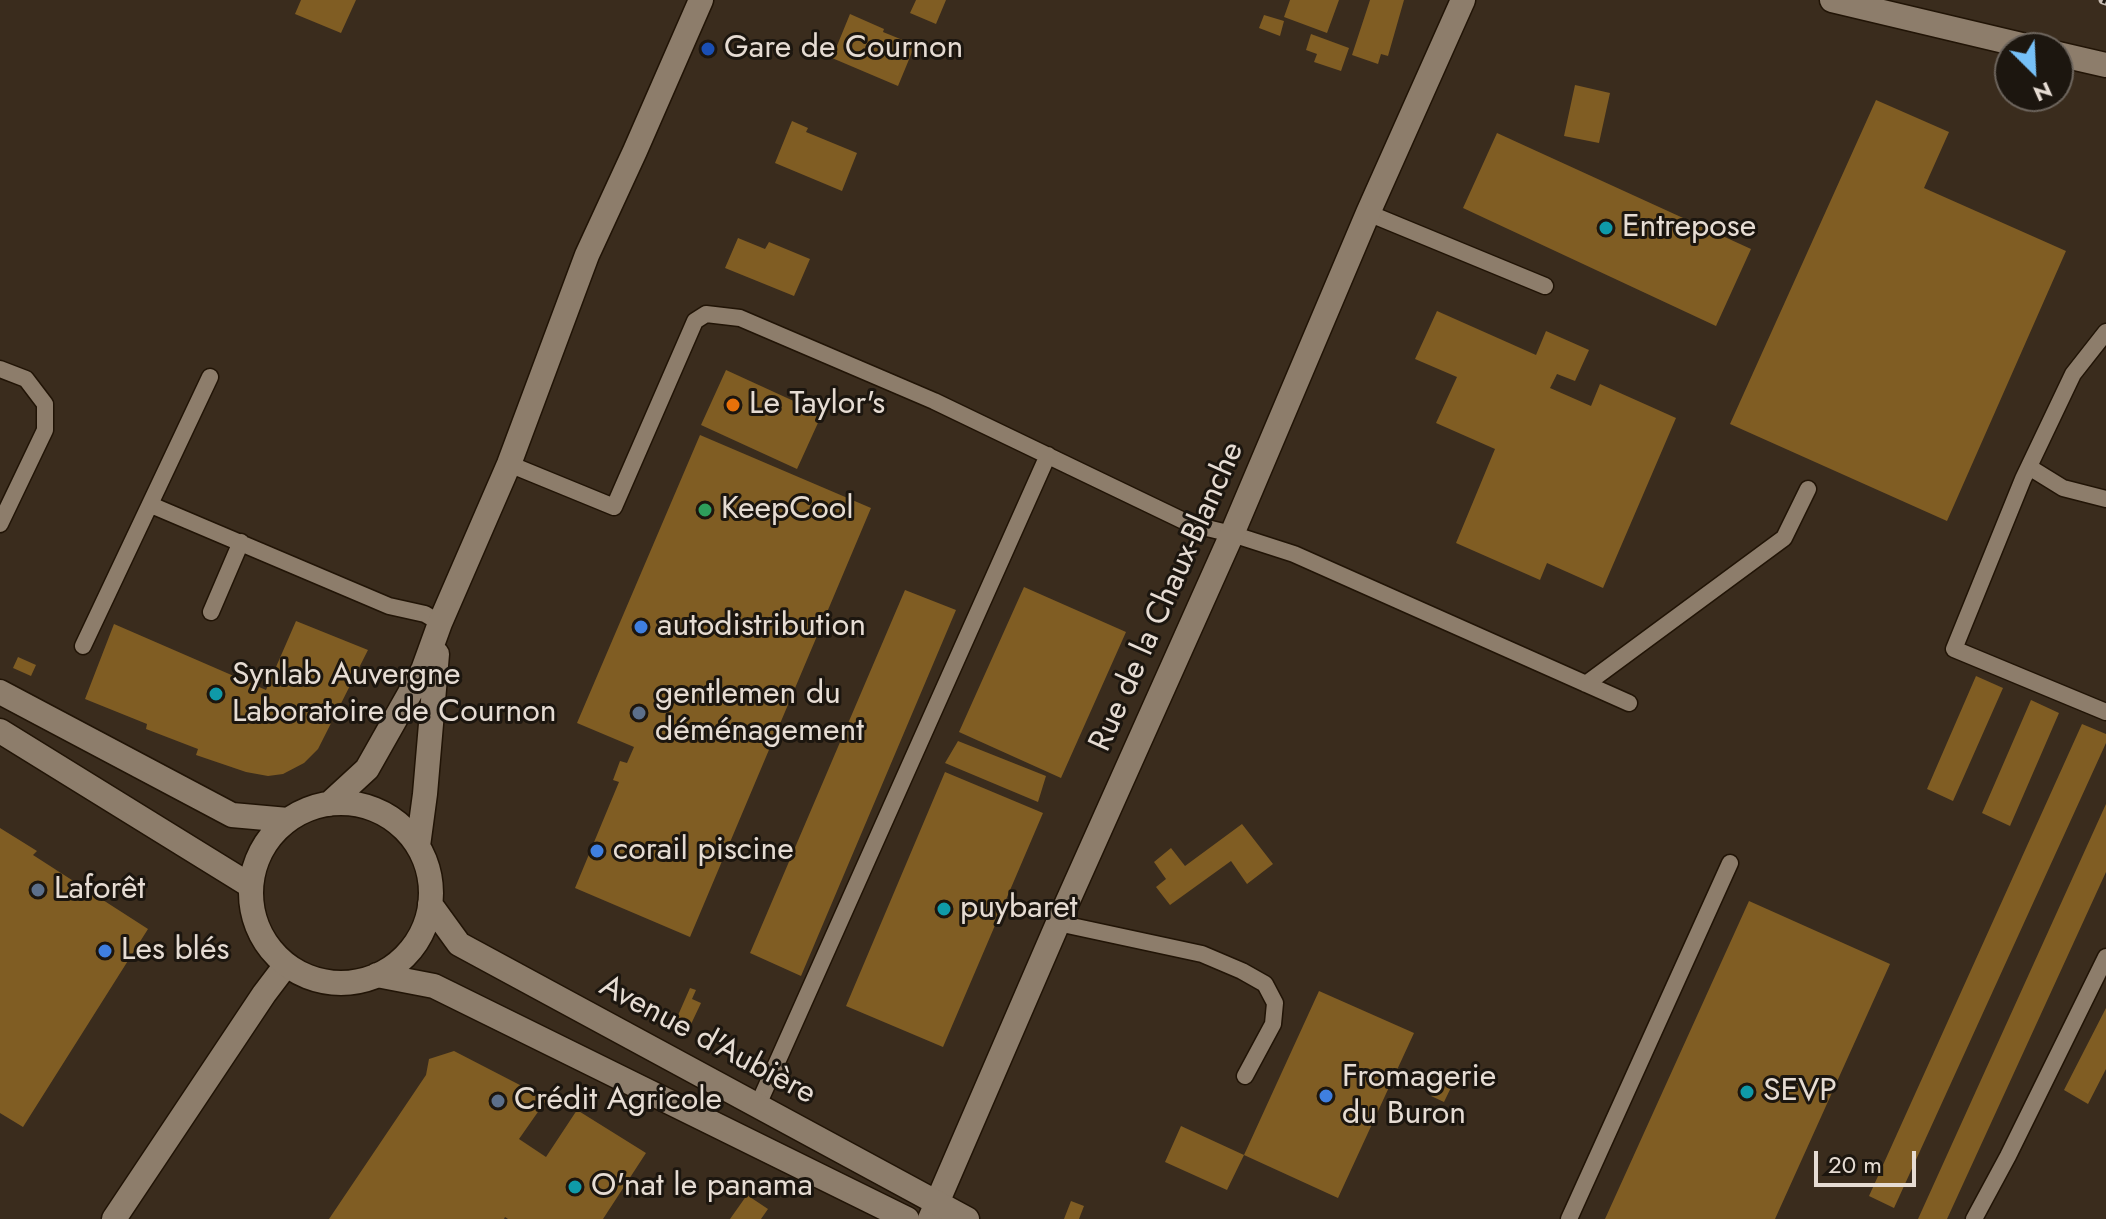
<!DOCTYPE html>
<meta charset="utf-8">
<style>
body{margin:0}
#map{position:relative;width:2106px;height:1219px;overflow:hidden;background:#3a2c1d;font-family:Jost,sans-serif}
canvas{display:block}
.north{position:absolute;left:1994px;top:32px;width:80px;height:80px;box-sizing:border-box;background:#1c160f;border:2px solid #6d655d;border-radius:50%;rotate:156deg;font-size:22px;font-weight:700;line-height:32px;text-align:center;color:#e6dcd3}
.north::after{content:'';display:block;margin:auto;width:28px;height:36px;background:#76c0f7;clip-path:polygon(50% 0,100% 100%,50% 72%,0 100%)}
.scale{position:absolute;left:1814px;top:1151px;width:102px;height:36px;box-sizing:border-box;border:4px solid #e6dcd3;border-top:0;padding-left:10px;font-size:24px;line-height:28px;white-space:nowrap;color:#e6dcd3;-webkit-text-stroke:6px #1c160f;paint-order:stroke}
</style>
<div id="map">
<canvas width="2106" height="1219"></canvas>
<div class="north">N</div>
<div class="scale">20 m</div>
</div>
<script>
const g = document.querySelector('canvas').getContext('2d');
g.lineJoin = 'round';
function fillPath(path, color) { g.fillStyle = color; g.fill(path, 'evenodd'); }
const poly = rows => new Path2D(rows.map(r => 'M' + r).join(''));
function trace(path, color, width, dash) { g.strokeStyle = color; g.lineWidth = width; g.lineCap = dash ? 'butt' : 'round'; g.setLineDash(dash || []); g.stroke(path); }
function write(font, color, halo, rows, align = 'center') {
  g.font = font + ' Jost,sans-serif'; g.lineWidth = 6; g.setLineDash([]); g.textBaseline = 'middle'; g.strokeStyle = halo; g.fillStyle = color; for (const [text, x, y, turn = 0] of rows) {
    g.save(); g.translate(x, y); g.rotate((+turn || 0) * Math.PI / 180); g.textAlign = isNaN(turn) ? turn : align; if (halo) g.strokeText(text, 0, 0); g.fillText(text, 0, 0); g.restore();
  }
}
const building = poly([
 [301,0,356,0,341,33,295,14],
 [916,0,946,0,936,24,910,13],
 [1290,0,1339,0,1327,33,1284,17],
 [1370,0,1404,0,1388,56,1381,54,1378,64,1352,55],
 [850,14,884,29,883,32,915,45,898,86,832,58],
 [1264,15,1284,21,1280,36,1259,28],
 [1311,34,1349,48,1341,71,1314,62,1317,54,1306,50],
 [1575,85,1610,93,1599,143,1564,136],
 [1876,100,1949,132,1924,188,2066,251,1947,521,1730,424],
 [792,121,808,128,806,132,857,153,842,191,775,163],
 [1497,133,1751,249,1716,326,1463,208],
 [738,238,765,249,769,242,810,259,794,296,725,268],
 [1437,311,1536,355,1546,331,1589,350,1575,381,1557,374,1550,388,1591,406,1600,384,1676,418,1603,588,1547,563,1540,580,1456,543,1495,449,1436,423,1457,377,1415,359],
 [726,370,822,414,797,469,701,425],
 [700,435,871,508,690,937,575,888,619,782,613,780,620,761,627,763,634,747,577,723],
 [1024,587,1126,632,1061,778,959,732],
 [905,590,956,610,801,976,750,953],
 [296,621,368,650,318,749,304,763,283,774,268,776,246,772,196,755,198,749,146,729,147,724,85,699,114,624,266,690],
 [18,657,36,665,31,676,13,668],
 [1976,676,2003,688,1953,801,1927,789],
 [2031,700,2059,713,2010,826,1982,813],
 [2082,724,2106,734,2106,743,1894,1208,1869,1196],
 [958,741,1046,776,1038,802,945,763],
 [945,772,1043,813,943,1047,846,1006],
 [2106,804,2106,872,1947,1219,1918,1219],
 [1242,824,1273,864,1247,884,1231,861,1170,905,1156,887,1166,879,1154,862,1171,848,1185,866],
 [0,828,37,851,33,855,148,929,23,1127,0,1113],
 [1749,901,1890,964,1775,1219,1605,1219],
 [690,988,696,990,692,999,701,1003,684,1039,672,1029],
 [1319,991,1414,1033,1338,1198,1244,1155],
 [2106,1008,2106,1069,2088,1104,2064,1090],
 [454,1051,547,1099,519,1139,546,1157,577,1110,646,1153,603,1219,508,1219,505,1217,504,1219,329,1219,426,1075,429,1059],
 [1444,1070,1457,1075,1444,1102,1431,1096],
 [1181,1126,1244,1155,1227,1190,1165,1162],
 [747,1195,768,1209,761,1219,730,1219],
 [1071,1201,1084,1206,1079,1219,1064,1219]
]);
const lane = poly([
 [1368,213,1545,286],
 [2106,332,2073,374,2023,479,1954,649,2106,712],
 [0,369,26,379,45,404,45,430,0,524],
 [509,464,614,507,695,321,706,314,740,318,934,401,1190,524,1232,534,1294,554,1629,703],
 [2029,467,2063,488,2106,499],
 [151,505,389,606,425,614,440,623],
 [211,612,241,542],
 [83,646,210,377],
 [1586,684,1784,538,1808,489],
 [1058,923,1202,954,1242,971,1265,984,1275,1003,1273,1024,1245,1076],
 [758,1105,1048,455],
 [1569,1219,1730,863],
 [1974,1219,2008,1156,2106,957]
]);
const street = poly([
 [1832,0,2034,48],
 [2058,54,2106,65],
 [114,1219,264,994,286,965],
 [930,1219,1058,923,1232,534,1368,213,1463,0]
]);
const secondary = poly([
 [0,692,232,815,288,820],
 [0,731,251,886],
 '251 893a90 90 0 1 1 180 0a90 90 0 1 1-180 0Z',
 [329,804,367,769,423,670,440,623,509,464,587,255,635,151,701,0],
 [418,846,425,794,437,654],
 [430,904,459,944,967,1219],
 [377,975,434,986,907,1219]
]);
const rail = poly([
 [2103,0,2106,1]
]);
const markers = [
 [708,49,8,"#1a4fb4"],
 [1606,228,8,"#0f9aa8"],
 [733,405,8,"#e8710a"],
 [705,510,8,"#2e9e5b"],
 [641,627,8,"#3f7fe0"],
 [216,694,8,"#0f9aa8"],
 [639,713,8,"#5c6f8a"],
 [597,851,8,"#3f7fe0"],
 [38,890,8,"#5c6f8a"],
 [944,909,8,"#0f9aa8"],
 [105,951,8,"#3f7fe0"],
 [1747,1092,8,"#0f9aa8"],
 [1326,1096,8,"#3f7fe0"],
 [498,1101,8,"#5c6f8a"],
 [575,1187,8,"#0f9aa8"]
];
const poiNames = [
 ["Gare de Cournon",724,49],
 ["Entrepose",1622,228],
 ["Le Taylor's",749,405],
 ["KeepCool",721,510],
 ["autodistribution",657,627],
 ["Synlab Auvergne",232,676],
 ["Laboratoire de Cournon",232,713],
 ["gentlemen du",655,695],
 ["déménagement",655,732],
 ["corail piscine",613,851],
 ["Laforêt",54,890],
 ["puybaret",960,909],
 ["Les blés",121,951],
 ["Fromagerie",1342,1078],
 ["du Buron",1342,1115],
 ["SEVP",1763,1092],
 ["Crédit Agricole",514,1101],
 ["O'nat le panama",591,1187]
];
const streetNames = [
 ["Rue de la Chaux-Blanche",1168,597,-66],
 ["Avenue d'Aubière",707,1041,28]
];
fillPath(building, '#805d23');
trace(lane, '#211406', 19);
trace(street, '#211406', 27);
trace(secondary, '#211406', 27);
trace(lane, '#8d7d6b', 16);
trace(street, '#8d7d6b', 24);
trace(secondary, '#8d7d6b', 24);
trace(rail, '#c7bcb2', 9);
trace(rail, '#1c160f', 6, [18]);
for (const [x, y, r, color] of markers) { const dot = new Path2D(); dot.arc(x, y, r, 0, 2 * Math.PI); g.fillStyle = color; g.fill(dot); trace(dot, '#1c160f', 3); }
write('32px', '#e6dcd3', '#1c160f', poiNames, 'left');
write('32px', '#e6dcd3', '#1c160f', streetNames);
</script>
